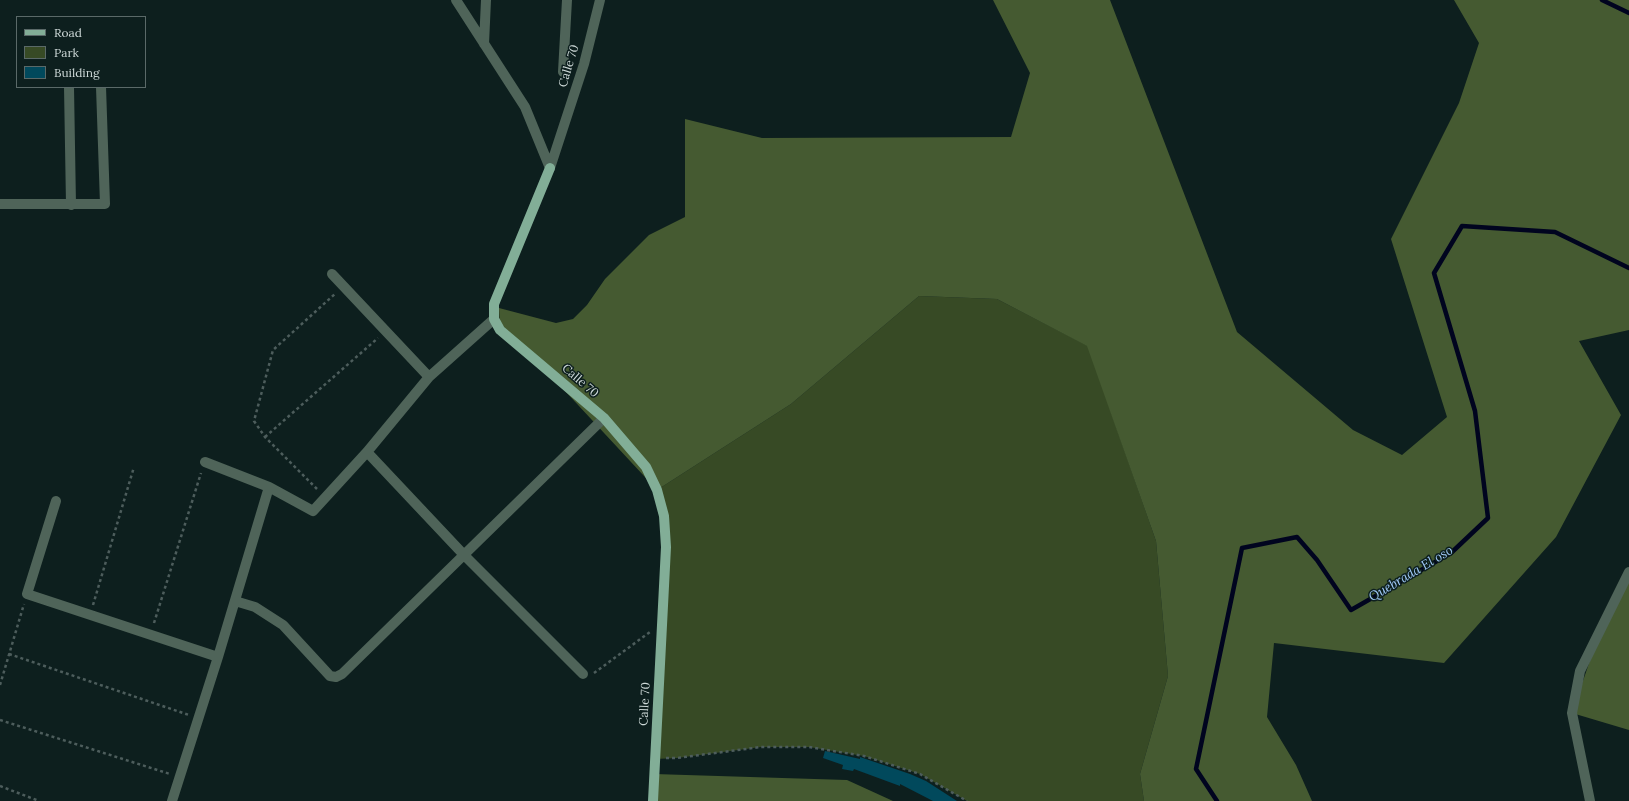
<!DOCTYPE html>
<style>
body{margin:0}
#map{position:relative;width:1629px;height:801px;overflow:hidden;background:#0d1f1e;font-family:Lora,serif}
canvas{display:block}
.legend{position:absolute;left:16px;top:16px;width:130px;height:72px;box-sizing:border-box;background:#0d1f1e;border:1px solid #5a6968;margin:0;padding:5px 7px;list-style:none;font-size:12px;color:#cdd8d7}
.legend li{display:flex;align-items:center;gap:8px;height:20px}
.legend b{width:20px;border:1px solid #5a6968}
</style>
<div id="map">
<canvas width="1629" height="801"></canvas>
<ul class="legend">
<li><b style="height:5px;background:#82ae97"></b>Road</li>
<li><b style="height:11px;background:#374a25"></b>Park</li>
<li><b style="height:11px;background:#01495c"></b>Building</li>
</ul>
</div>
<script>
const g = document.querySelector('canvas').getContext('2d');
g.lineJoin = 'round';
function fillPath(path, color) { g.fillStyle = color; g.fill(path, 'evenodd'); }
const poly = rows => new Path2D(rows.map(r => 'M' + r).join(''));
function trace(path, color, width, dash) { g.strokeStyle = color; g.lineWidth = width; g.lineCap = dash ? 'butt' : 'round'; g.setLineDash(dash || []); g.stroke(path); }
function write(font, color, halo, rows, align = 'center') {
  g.font = font + ' Lora,serif'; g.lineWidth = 3; g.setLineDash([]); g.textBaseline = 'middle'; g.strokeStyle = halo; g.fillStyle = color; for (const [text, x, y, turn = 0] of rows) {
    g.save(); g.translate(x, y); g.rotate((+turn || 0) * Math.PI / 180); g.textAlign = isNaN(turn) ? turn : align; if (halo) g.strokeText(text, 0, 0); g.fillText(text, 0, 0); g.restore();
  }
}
const green = poly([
 [919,296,997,299,1088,346,1156,541,1168,676,1140,774,1144,801,967,801,920,774,864,756,809,747,761,747,677,758,655,759,667,520,657,490,791,404]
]);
const forest = poly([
 [993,0,1110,0,1237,332,1353,430,1402,455,1447,417,1391,239,1459,103,1479,43,1454,0,1629,0,1629,330,1579,341,1621,415,1556,537,1444,663,1274,643,1267,717,1296,765,1312,801,1144,801,1140,774,1168,676,1156,541,1087,346,997,299,919,296,791,404,657,490,539,363,500,330,499,308,556,323,573,319,587,305,605,279,649,235,685,217,685,119,762,138,1011,137,1030,73],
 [1629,577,1629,730,1572,713,1598,637],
 [654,774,847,780,893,801,650,801]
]);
const stream = poly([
 [1602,0,1629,13],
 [1217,801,1196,769,1242,548,1297,537,1317,560,1351,610,1451,553,1488,518,1475,411,1434,273,1462,226,1555,232,1629,268]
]);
const building = poly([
 [825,751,860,759,860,757,910,774,926,781,957,801,933,801,900,784,900,786,854,769,853,771,842,769,843,765,823,758]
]);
const path = poly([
 [265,437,378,338],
 [317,489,265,437,254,421,273,350,336,293],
 [93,605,134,467],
 [154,623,201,473],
 [9,654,189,715],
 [594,673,650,632],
 [0,685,24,604],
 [0,720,170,774],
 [666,758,677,758,761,747,809,747,864,756,920,774,967,801],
 [0,786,39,801]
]);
const minor = poly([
 [456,0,525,107,550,168],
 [484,44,486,0],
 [563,72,567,0],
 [69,87,71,205],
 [550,168,584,64,600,0],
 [0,204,105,204,101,87],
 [332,274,429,377],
 [367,452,464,555,583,674],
 [205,462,269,487,313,511,367,452,429,377,494,319],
 [56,501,27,594,218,657],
 [235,601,255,607,283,625,330,676,336,677,342,674,604,418],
 [172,801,218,657,269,487],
 [1590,801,1572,713,1580,671,1629,572]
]);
const major = poly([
 [550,168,494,304,494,319,500,330,604,418,646,467,657,490,664,516,666,547,653,801]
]);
const streetNames = [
 ["Calle 70",569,66,-73],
 ["Calle 70",580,381,41],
 ["Calle 70",645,704,-87]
];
const waterNames = [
 ["Quebrada El oso",1411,574,-31]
];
fillPath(green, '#374a25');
fillPath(forest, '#455a31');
trace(stream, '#00041f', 4.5);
fillPath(building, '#01495c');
trace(path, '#4d5d5c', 2.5, [3, 3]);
trace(minor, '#4f6459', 10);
trace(major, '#82ae97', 10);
write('12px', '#cdd8d7', '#0d1f1e', streetNames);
write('italic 13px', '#a1caf9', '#0d1f1e', waterNames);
</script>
